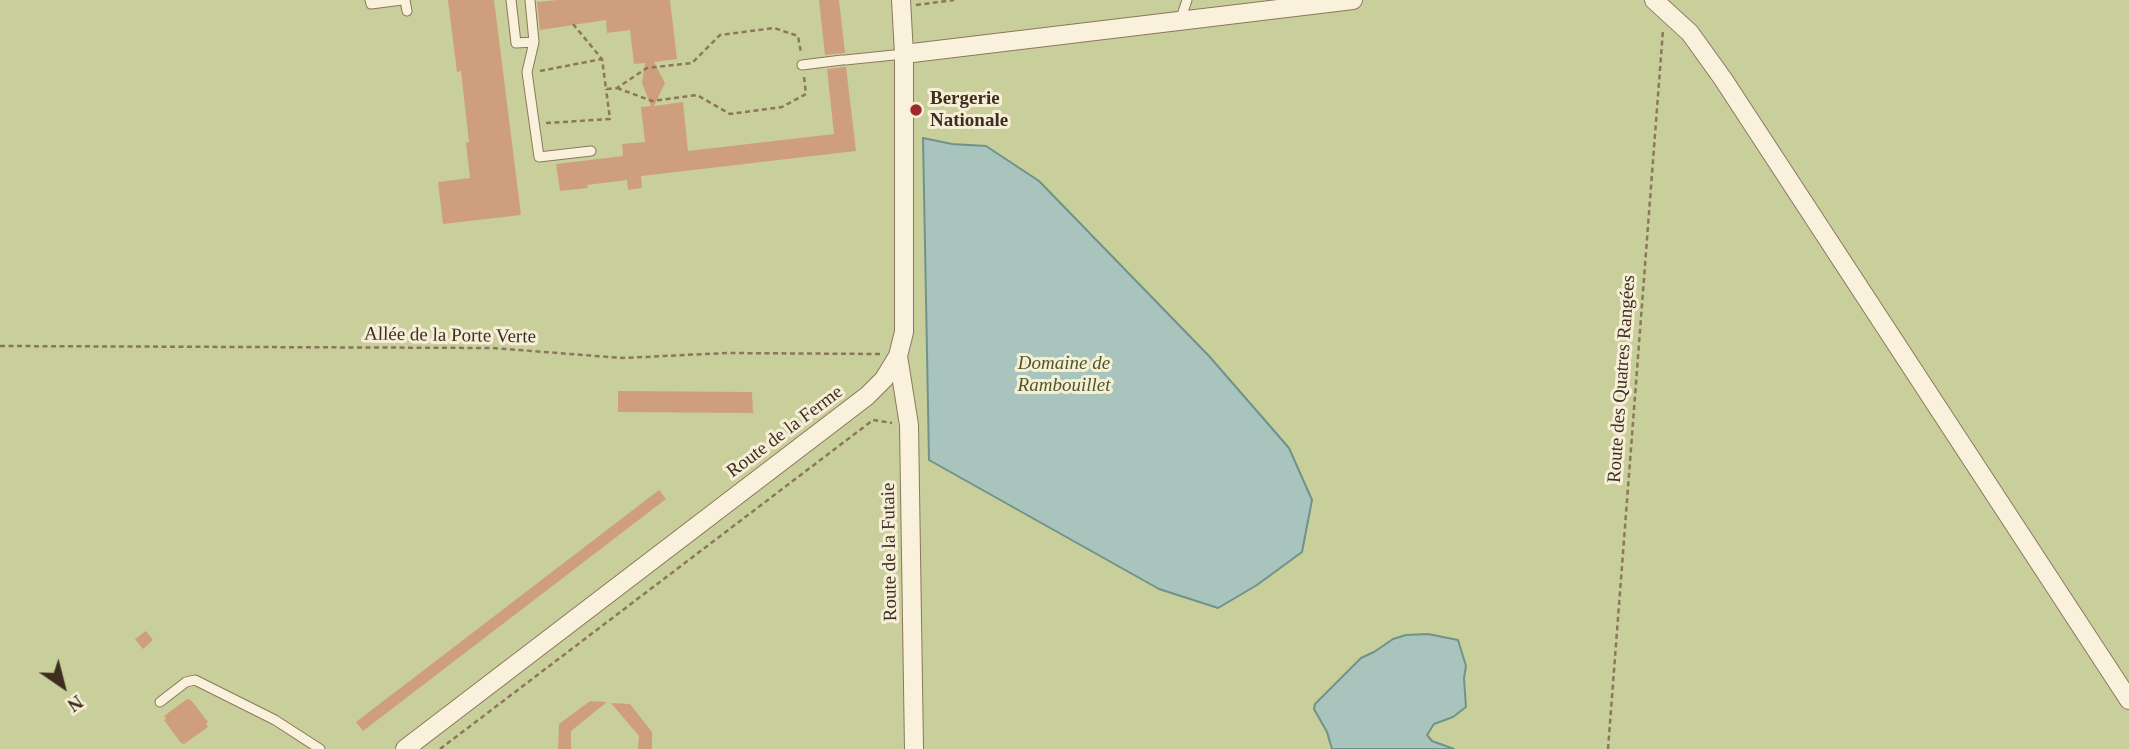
<!DOCTYPE html>
<meta charset="utf-8">
<style>
body{margin:0}
#map{position:relative;width:2129px;height:749px;overflow:hidden;background:#f0e4c8;font-family:Georgia,serif}
canvas{display:block}
.north{position:absolute;left:28px;top:651px;width:70px;height:70px;-webkit-text-stroke:5px #f7eed8;paint-order:stroke;rotate:145deg;font-size:19px;font-weight:700;line-height:28px;text-align:center;color:#3d2e20}
.north::after{content:'';display:block;margin:auto;width:24px;height:32px;background:#3d2e20;clip-path:polygon(50% 0,100% 100%,50% 72%,0 100%)}
</style>
<div id="map">
<canvas width="2129" height="749"></canvas>
<div class="north">N</div>
</div>
<script>
const g = document.querySelector('canvas').getContext('2d');
g.lineJoin = 'round';
function fillPath(path, color) { g.fillStyle = color; g.fill(path, 'evenodd'); }
const poly = rows => new Path2D(rows.map(r => 'M' + r).join(''));
function trace(path, color, width, dash) { g.strokeStyle = color; g.lineWidth = width; g.lineCap = dash ? 'butt' : 'round'; g.setLineDash(dash || []); g.stroke(path); }
function write(font, color, halo, rows, align = 'center') {
  g.font = font + ' Georgia,serif'; g.lineWidth = 6; g.setLineDash([]); g.textBaseline = 'middle'; g.strokeStyle = halo; g.fillStyle = color; for (const [text, x, y, turn = 0] of rows) {
    g.save(); g.translate(x, y); g.rotate((+turn || 0) * Math.PI / 180); g.textAlign = isNaN(turn) ? turn : align; if (halo) g.strokeText(text, 0, 0); g.fillText(text, 0, 0); g.restore();
  }
}
const green = poly([
 [0,0,2129,0,2129,749,0,749]
]);
const water = poly([
 [923,138,952,144,986,146,1039,181,1209,356,1289,448,1312,500,1302,552,1257,585,1218,608,1159,589,929,460,923,138],
 [1428,634,1458,640,1466,666,1464,678,1466,707,1453,717,1434,724,1427,735,1432,741,1454,749,1332,749,1327,732,1314,709,1315,704,1361,658,1374,652,1393,639,1406,635,1428,634]
]);
const building = poly([
 [448,0,494,0,521,215,443,224,438,182,470,178,466,143,469,142,461,71,457,72],
 [557,0,670,0,677,59,654,62,665,83,654,106,683,102,688,151,834,134,827,69,844,67,846,67,856,151,641,176,642,188,628,190,627,180,587,185,588,188,560,191,556,164,623,156,622,144,645,142,641,107,651,106,642,83,645,63,634,64,630,30,607,33,606,20,540,30,537,2],
 [819,0,839,0,845,53,825,55],
 [618,391,752,392,753,413,618,412],
 [659,490,666,499,363,731,356,722],
 [146,631,153,640,143,649,135,639],
 [187,699,191,700,208,722,206,724,208,727,184,744,181,743,164,720,166,719,164,716],
 [590,701,607,702,571,731,571,749,558,749,559,724],
 [611,703,630,704,652,732,652,749,638,749,639,736]
]);
const path = poly([
 [916,5,954,0],
 [573,24,602,59,606,89,617,88,647,68,692,63,720,35,774,28,798,36,801,53],
 [540,71,602,59],
 [617,88,652,101,697,95,730,114,782,107,806,94,804,77],
 [546,123,610,119,606,89],
 [0,346,493,348,622,358,727,353,881,354],
 [440,749,873,420,892,423],
 [1608,749,1663,30]
]);
const lane = poly([
 [370,0,371,4,402,0],
 [405,0,407,11],
 [511,0,516,43,534,42],
 [530,0,534,42,527,72,539,157,591,151],
 [1180,21,1187,0],
 [845,60,904,54],
 [802,65,842,60],
 [160,702,186,682,195,680,275,720,320,749]
]);
const street = poly([
 [1654,0,1690,33,1723,79,2129,700],
 [904,54,1353,0],
 [898,356,909,425,914,749],
 [405,749,867,396,884,379,898,356,904,332,904,54,901,0]
]);
const markers = [
 [916,110,7,"#9e2a2b"]
];
const poiNames = [
 ["Bergerie",930,99],
 ["Nationale",930,121]
];
const streetNames = [
 ["Allée de la Porte Verte",450,336,1],
 ["Route des Quatres Rangées",1622,379,-86],
 ["Route de la Ferme",785,432,-37],
 ["Route de la Futaie",890,552,-91]
];
const parkNames = [
 ["Domaine de",1064,364],
 ["Rambouillet",1064,386]
];
fillPath(green, '#c9cf9b');
fillPath(water, '#a9c4bc');
trace(water, '#6f938a', 2);
fillPath(building, '#cf9f7d');
trace(lane, '#8d765c', 11);
trace(street, '#8d765c', 20);
trace(path, '#8d765c', 2.5, [5, 3.5]);
trace(lane, '#faf1dc', 9);
trace(street, '#faf1dc', 18);
for (const [x, y, r, color] of markers) { const dot = new Path2D(); dot.arc(x, y, r, 0, 2 * Math.PI); g.fillStyle = color; g.fill(dot); trace(dot, '#f7eed8', 2.5); }
write('bold 19px', '#3d2e20', '#f7eed8', poiNames, 'left');
write('19px', '#3d2e20', '#f7eed8', streetNames);
write('italic 19px', '#4d5a26', '#f7eed8', parkNames);
</script>
